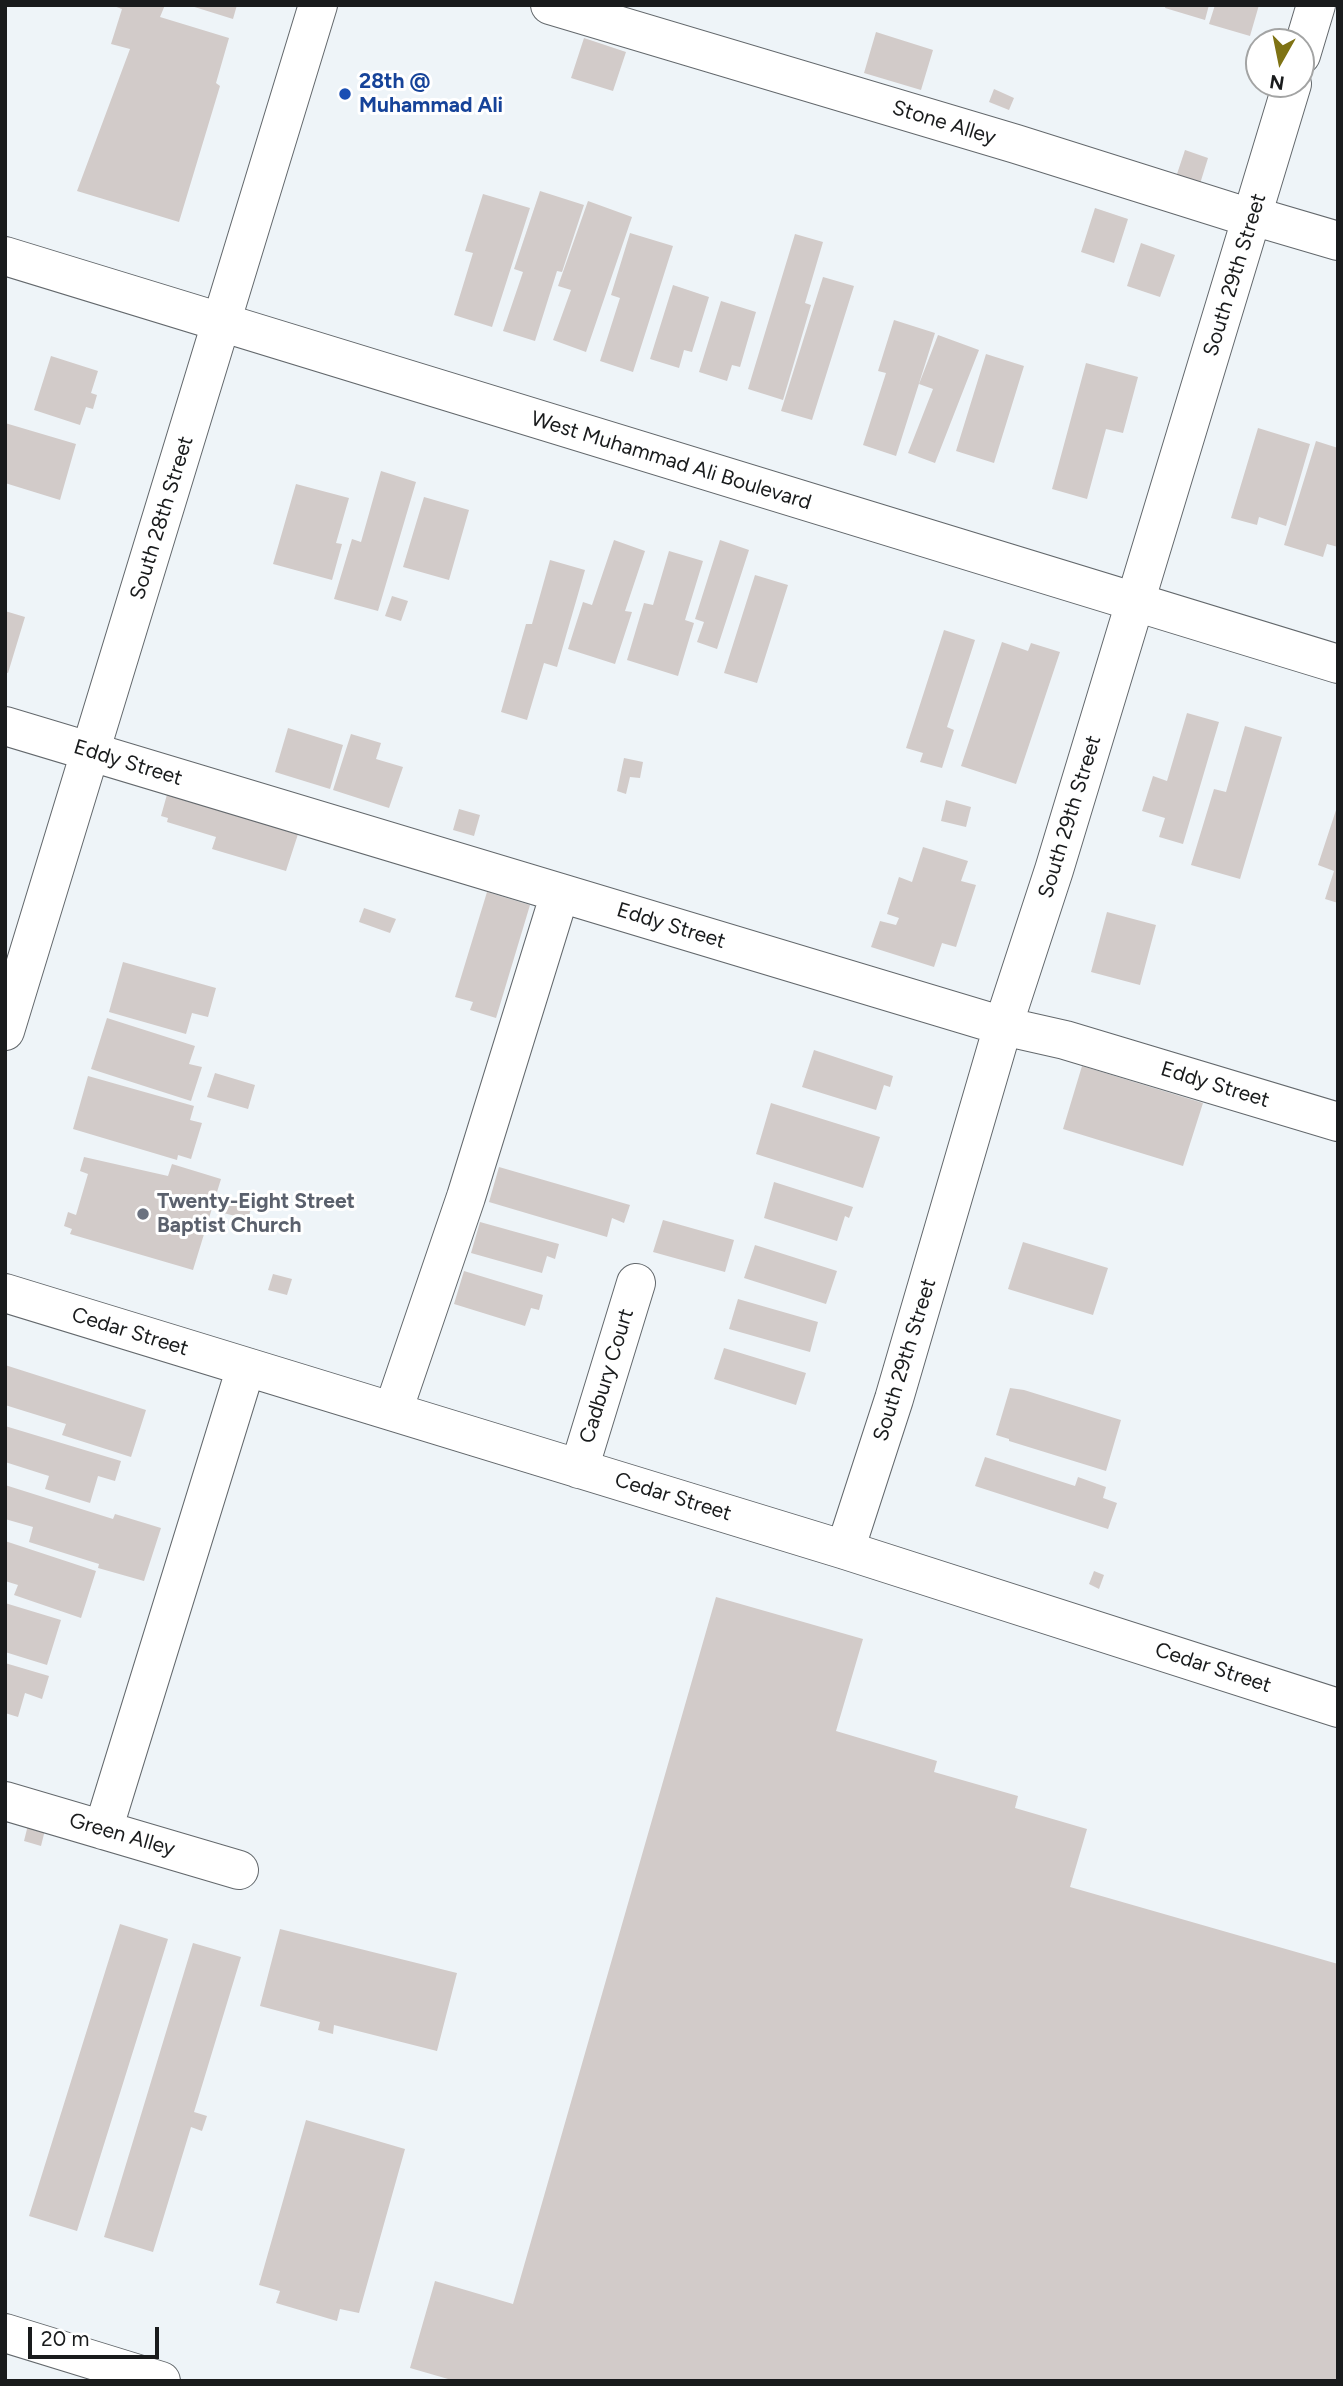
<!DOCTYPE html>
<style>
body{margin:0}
#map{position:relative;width:1343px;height:2386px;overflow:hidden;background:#eef4f8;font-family:Figtree,sans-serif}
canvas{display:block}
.frame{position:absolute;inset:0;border:7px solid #191b1c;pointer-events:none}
.north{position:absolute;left:1245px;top:28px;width:70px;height:70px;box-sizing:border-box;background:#fff;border:2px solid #a3a4a4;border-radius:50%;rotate:189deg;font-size:19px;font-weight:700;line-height:28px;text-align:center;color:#191b1c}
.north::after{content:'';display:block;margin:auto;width:24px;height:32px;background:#7f7314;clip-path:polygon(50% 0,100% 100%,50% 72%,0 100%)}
.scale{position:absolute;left:28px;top:2327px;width:131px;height:32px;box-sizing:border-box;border:4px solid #191b1c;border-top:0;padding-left:9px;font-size:21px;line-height:24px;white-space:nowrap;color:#191b1c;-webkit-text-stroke:5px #fff;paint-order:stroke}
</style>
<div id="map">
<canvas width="1343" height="2386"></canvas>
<div class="frame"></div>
<div class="north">N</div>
<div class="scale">20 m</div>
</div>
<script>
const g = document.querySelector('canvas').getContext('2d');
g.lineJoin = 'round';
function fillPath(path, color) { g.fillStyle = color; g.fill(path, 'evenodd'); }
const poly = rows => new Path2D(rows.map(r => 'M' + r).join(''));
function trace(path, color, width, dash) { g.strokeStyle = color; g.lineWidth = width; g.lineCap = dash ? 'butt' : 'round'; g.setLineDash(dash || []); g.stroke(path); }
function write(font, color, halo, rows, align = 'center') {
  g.font = font + ' Figtree,sans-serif'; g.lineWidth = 6; g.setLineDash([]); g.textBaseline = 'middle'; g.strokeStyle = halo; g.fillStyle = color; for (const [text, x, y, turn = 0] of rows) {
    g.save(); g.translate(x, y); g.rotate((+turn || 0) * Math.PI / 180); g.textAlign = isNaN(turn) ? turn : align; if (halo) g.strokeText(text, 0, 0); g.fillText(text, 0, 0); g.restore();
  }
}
const building = poly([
 [111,5,165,5,160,17,229,38,216,83,220,86,179,222,77,191,130,49,111,44,122,9],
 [188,5,237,5,233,19],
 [1166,5,1209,5,1205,20,1165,8],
 [1215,5,1259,5,1250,36,1209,24],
 [876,32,933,50,921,90,864,73],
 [584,38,626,52,613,91,571,78],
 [994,89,1014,98,1009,110,989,102],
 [1185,150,1208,158,1199,187,1175,180],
 [540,191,584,205,562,272,557,271,535,341,503,331,523,272,514,269],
 [483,194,530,208,492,327,454,315,473,253,465,251],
 [588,201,632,217,586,352,553,340,571,290,558,286],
 [1095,208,1128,219,1114,263,1081,252],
 [630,233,673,246,633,372,600,361,620,298,611,295],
 [795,234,823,242,805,303,811,305,783,400,748,389],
 [1141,243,1175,255,1160,297,1127,286],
 [823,277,854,286,812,420,781,411],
 [673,285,709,297,692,352,684,350,679,368,650,359],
 [721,301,756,312,740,367,732,365,727,381,699,372],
 [894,320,935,333,896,456,863,445,886,373,878,371],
 [938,335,979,350,935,463,908,453,933,389,919,384],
 [986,354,1024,366,994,463,956,451],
 [51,356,98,371,91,393,97,395,93,409,86,407,80,425,34,410],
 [1086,363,1138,377,1123,433,1106,429,1087,499,1052,489],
 [5,423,76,444,60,500,5,483],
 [1258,428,1310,444,1286,526,1259,517,1257,525,1231,518],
 [1316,441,1338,448,1338,547,1327,544,1323,557,1284,545],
 [381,471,416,482,378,611,334,599,352,539,361,542],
 [296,484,349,498,336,543,342,544,332,580,273,564],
 [424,497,469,510,449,580,403,567],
 [614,540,645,551,625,611,632,612,615,664,568,649,583,602,592,605],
 [720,540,749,550,717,649,697,642,704,622,695,619],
 [669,551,703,561,685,620,694,623,678,676,627,660,644,603,653,605],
 [550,560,585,570,557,667,544,663,527,720,501,712,526,624,532,624],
 [755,575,788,585,757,683,724,673],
 [392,596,408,601,401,621,385,616],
 [5,611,25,617,8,673,5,672],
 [944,630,975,640,947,727,954,730,942,768,920,762,923,753,906,748],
 [1002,642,1028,651,1031,643,1060,652,1016,784,961,766],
 [1187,713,1219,722,1183,844,1159,837,1165,818,1142,811,1153,776,1167,781],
 [1245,726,1282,737,1240,879,1191,865,1214,789,1226,792],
 [288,728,343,745,330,789,275,772],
 [351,734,381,743,376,759,403,767,389,808,333,790],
 [624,758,643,762,640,778,630,777,626,794,617,791],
 [168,791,299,831,286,871,212,849,216,837,167,822,168,818,161,816],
 [946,800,971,807,966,827,941,821],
 [1337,807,1338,807,1338,903,1325,899,1334,871,1318,865],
 [459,809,480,815,474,836,453,830],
 [923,847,968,861,961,881,976,885,956,947,942,943,934,967,871,947,880,921,896,925,899,918,887,914,899,877,912,882],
 [487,892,530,905,496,1018,470,1010,473,1002,455,997],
 [364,908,396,919,390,933,359,922],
 [1107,912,1156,925,1140,985,1091,972],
 [123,962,216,988,208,1017,192,1013,186,1034,109,1012],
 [107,1018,195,1046,189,1064,202,1067,191,1101,91,1069],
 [814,1050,893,1076,890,1087,884,1085,876,1110,802,1087],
 [1082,1066,1203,1103,1183,1166,1063,1129],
 [215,1073,255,1085,248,1109,207,1097],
 [88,1076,194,1106,190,1120,202,1123,191,1159,178,1155,177,1160,73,1129],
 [771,1103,880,1137,863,1188,756,1154],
 [84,1157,168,1176,172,1164,221,1179,193,1270,70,1234,72,1229,64,1226,68,1212,76,1215,88,1174,80,1171],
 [499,1167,630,1205,624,1223,612,1218,607,1237,489,1202],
 [774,1182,853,1207,849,1218,845,1216,837,1241,764,1218],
 [226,1202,251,1209,248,1219,223,1213],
 [663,1220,734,1240,725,1272,653,1252],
 [480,1222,559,1244,555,1259,547,1256,542,1273,471,1253],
 [1023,1242,1108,1268,1093,1315,1008,1289],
 [755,1245,837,1271,826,1304,744,1278],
 [464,1271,543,1295,539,1310,531,1308,525,1326,454,1304],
 [273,1274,292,1279,287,1295,268,1290],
 [738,1299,818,1322,810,1352,729,1329],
 [724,1348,806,1373,796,1405,714,1379],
 [5,1365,146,1410,131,1457,62,1435,66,1424,5,1405],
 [1010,1388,1024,1390,1121,1420,1106,1471,1009,1441,1009,1439,996,1435],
 [5,1426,121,1461,115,1481,98,1476,90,1503,45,1489,49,1476,5,1462],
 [985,1457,1075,1486,1078,1477,1106,1487,1103,1498,1117,1503,1108,1529,975,1486],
 [5,1485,113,1519,115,1514,161,1528,144,1581,98,1568,99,1564,29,1542,33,1527,5,1519],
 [5,1541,96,1571,81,1618,14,1595,18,1585,5,1581],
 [1094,1571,1104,1575,1099,1589,1089,1584],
 [716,1597,863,1639,836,1731,937,1761,934,1772,1018,1796,1015,1808,1087,1829,1070,1887,1338,1964,1338,2381,455,2381,410,2368,435,2281,513,2304],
 [5,1603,61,1620,47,1665,5,1652],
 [5,1663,49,1676,42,1699,25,1693,18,1717,5,1713],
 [28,1825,45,1830,41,1846,24,1841],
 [120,1924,168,1939,77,2231,29,2216],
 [280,1929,457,1973,437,2051,334,2025,333,2034,318,2030,320,2022,260,2006],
 [193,1943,241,1957,194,2112,207,2116,202,2131,191,2127,153,2252,104,2237],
 [306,2120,405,2149,359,2313,340,2309,337,2321,276,2303,280,2291,259,2285]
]);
const minor = poly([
 [550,5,1016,144,1235,213,1253,216,1338,241],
 [1301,55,1316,5],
 [5,726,1003,1026,1065,1040,1338,1122],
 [5,1031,318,5],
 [5,1293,845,1550,1338,1708],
 [393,1411,466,1197,560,893],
 [579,1469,636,1283],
 [845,1550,894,1399,1003,1026,1054,870,1292,84],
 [5,1801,239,1870],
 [103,1830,246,1367],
 [5,2333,161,2381]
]);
const major = poly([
 [5,256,1338,664]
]);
const markers = [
 [345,94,7,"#1a4fb4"],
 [143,1214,7,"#6b7280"]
];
const transitNames = [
 ["28th @",359,82],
 ["Muhammad Ali",359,106]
];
const streetNames = [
 ["Stone Alley",944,123,17],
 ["South 29th Street",1235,275,-73],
 ["West Muhammad Ali Boulevard",671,461,17],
 ["South 28th Street",162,518,-73],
 ["Eddy Street",128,763,17],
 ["South 29th Street",1070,817,-73],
 ["Eddy Street",671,926,17],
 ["Eddy Street",1215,1085,17],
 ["Cedar Street",130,1332,17],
 ["South 29th Street",905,1360,-73],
 ["Cadbury Court",607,1376,-73],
 ["Cedar Street",673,1497,17],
 ["Cedar Street",1213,1668,18],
 ["Green Alley",122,1835,16]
];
const worshipNames = [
 ["Twenty-Eight Street",157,1202],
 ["Baptist Church",157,1226]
];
fillPath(building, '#d2cbc9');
trace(minor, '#63686c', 40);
trace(major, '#63686c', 40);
trace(minor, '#fff', 38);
trace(major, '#fff', 38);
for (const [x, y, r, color] of markers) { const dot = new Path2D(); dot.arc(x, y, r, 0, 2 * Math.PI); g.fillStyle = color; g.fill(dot); trace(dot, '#fff', 2.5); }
write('bold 21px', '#164399', '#fff', transitNames, 'left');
write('21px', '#191b1c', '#fff', streetNames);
write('bold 21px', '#5b616d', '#fff', worshipNames, 'left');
</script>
